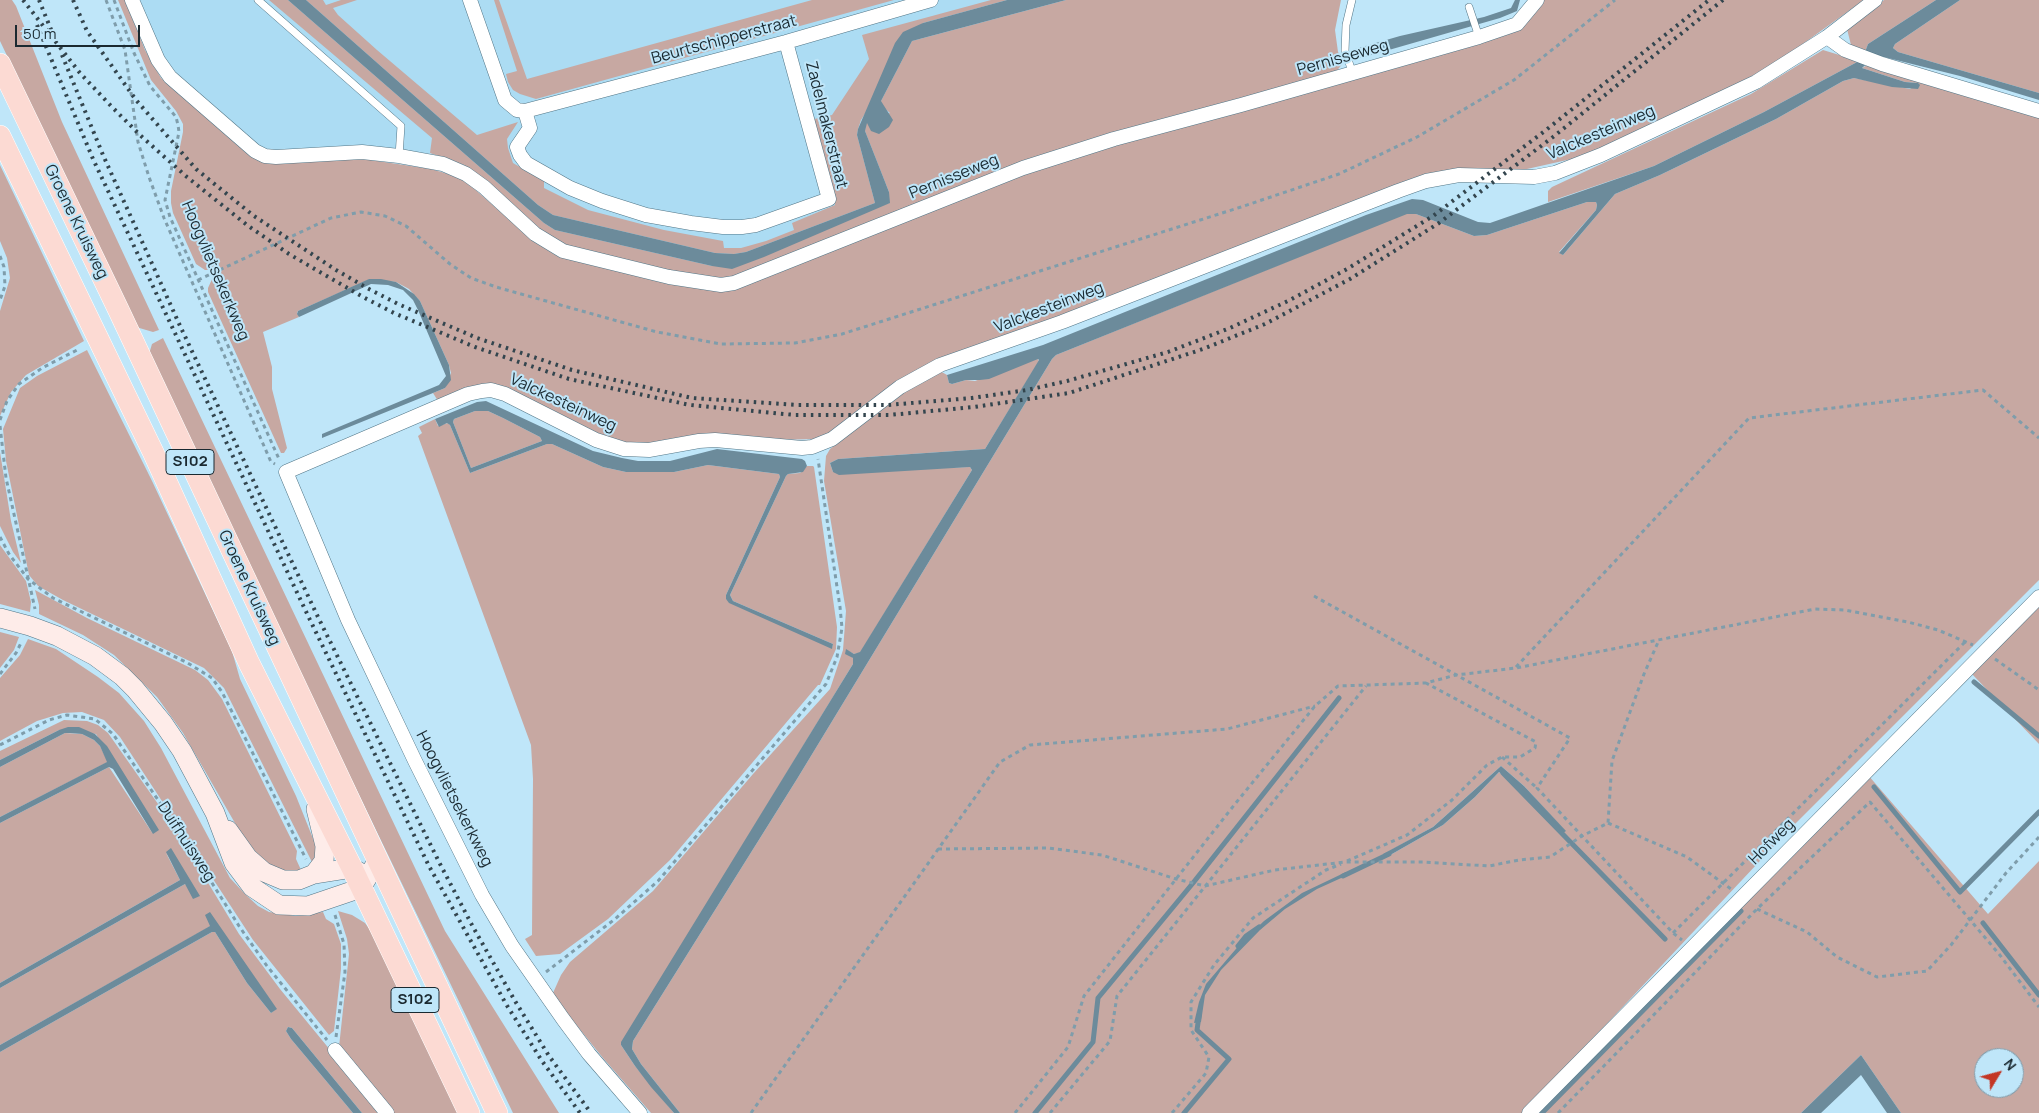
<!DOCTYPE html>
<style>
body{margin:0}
#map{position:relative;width:2039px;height:1113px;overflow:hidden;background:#bfe6f9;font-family:Manrope,sans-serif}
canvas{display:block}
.north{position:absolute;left:1974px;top:1048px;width:50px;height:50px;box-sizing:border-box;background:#bfe6f9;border:1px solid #7d9aa9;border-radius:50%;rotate:53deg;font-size:14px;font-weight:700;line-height:20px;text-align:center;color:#1a2930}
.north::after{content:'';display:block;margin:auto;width:18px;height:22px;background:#c33725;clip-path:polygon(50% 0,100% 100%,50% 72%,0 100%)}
.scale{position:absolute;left:15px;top:25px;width:125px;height:22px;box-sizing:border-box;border:2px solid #1a2930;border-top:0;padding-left:6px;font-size:15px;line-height:18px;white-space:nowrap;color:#1a2930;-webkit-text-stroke:4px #bfe6f9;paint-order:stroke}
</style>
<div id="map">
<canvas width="2039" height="1113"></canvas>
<div class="north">N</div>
<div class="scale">50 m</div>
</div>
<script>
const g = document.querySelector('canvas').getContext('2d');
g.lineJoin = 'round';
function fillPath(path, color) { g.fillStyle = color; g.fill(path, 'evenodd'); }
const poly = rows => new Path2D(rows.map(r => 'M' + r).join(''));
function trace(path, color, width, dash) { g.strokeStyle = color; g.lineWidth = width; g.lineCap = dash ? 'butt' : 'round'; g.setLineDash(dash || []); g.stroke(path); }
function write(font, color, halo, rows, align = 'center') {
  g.font = font + ' Manrope,sans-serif'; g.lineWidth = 4; g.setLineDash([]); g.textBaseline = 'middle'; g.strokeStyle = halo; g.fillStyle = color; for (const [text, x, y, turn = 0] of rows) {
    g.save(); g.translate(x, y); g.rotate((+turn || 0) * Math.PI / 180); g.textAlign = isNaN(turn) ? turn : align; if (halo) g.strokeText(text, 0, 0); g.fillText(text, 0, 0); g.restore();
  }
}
const built = poly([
 [140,0,1007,0,923,23,879,217,729,278,555,241,464,165,434,154,376,147,276,151,260,146,169,66,162,55]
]);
const green = poly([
 [0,0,12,0,16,6,62,122,159,330,153,332,136,327,89,228,0,41],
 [118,0,125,0,145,50,161,78,268,163,364,159,431,169,462,178,535,242,554,254,660,282,717,290,1064,160,1494,38,1543,0,1864,0,1779,61,1724,92,1594,154,1518,171,1474,170,974,348,833,432,816,439,649,443,623,442,594,433,517,393,438,401,433,393,445,388,451,373,449,365,420,301,409,289,396,282,370,279,298,311,297,313,299,317,263,332,272,367,272,389,287,448,284,453,281,453,208,292,208,288,213,277,211,270,205,270,196,264,173,213,171,203,171,191,183,132,183,124,176,111,151,80],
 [269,0,288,0,544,223,555,230,712,266,889,203,889,192,865,131,866,122,890,113,882,106,881,101,912,41,1066,0,1341,0,1335,30,1338,52,1344,62,1334,74,1112,136,727,280,695,277,559,246,487,183,464,165,430,153,432,138],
 [306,0,323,0,326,5,341,0,357,0,333,8,338,15,377,50,477,135,518,122,507,139,508,148,513,163,544,181,544,188,588,210,664,230,723,241,724,248,741,248,766,241,794,230,792,223,835,205,810,120,832,115,869,59,862,35,991,0,1007,0,923,23,861,120,858,129,857,135,875,203,746,252,734,254,715,253,553,215,538,205],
 [494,0,499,0,527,79,812,0,894,0,536,99,520,94,513,90,508,82,506,74,517,71],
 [1884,0,1936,0,1868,44,1865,52,1851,45,1847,29],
 [1960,0,2039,0,2039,93,1898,52,1893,48,1895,44],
 [1823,50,1859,61,1764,112,1654,166,1548,202,1548,191,1552,187,1751,94],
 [1869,64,2039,114,2039,580,1789,830,1523,1113,680,1113,641,1064,632,1049,633,1041,797,779,1052,359,1056,355,1407,213,1416,214,1474,236,1487,235,1587,202,1596,202,1597,205,1596,210,1559,252,1563,255,1615,194,1660,175,1776,119,1843,81,1854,78,1910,89,1918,83,1905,82,1862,68],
 [1501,766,1524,786,1565,831,1499,772,1475,797,1443,825,1385,858,1384,854,1433,827],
 [0,165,84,341,26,375,11,392,0,416,0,311,10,278,7,258,0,241],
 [163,338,445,931,559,1113,513,1113,313,700,149,354,152,344],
 [87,350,152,481,232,651,240,679,296,796,316,846,316,855,312,862,224,688,204,668,63,600,38,586,29,575,6,461,3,429,20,388,37,376],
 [1037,358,1039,361,985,449,838,459,830,463,833,472,970,467,972,470,860,653,854,654,846,650,853,658,853,664,621,1045,635,1066,674,1113,651,1113,603,1058,556,1000,553,993,561,975,570,962,653,891,753,774,830,689,843,650,846,611,824,481,826,456,830,449,906,390,940,371,947,375,949,383,952,384,966,380,975,381],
 [475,411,488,411,503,418,540,437,542,441,471,468,453,422,454,419],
 [435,419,438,426,448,423,450,425,470,473,547,444,552,444,603,467,626,472,674,472,708,465,779,474,780,477,726,595,726,599,832,648,833,644,733,601,730,595,786,476,788,474,800,473,807,466,813,466,814,467,837,627,836,649,820,685,818,685,670,860,608,919,560,954,536,956,525,939,532,935,533,779,531,745,418,436,422,433,419,427],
 [0,452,11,521,21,563,13,552,0,526],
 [0,545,26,581,31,602,30,612,0,604],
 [35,590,87,618,195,670,208,680,222,699,297,851,296,859,301,870,289,872,264,864,239,830,183,733,157,697,114,655,83,635,39,614,39,605],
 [2039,607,2039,744,1972,674],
 [0,632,19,637,14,650,0,668],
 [28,639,56,649,98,677,119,693,144,721,161,748,230,878,245,894,258,906,269,912,296,916,323,912,326,919,334,924,341,944,341,969,334,1031,329,1035,253,940,120,737,104,720,82,712,63,713,37,721,0,741,0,678,20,655],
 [64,720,87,721,98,725,108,733,175,828,239,934,280,989,382,1113,362,1113,292,1028,288,1027,286,1031,291,1039,353,1113,0,1113,0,1052,212,932,215,932,247,983,271,1013,276,1009,249,970,211,926,0,1045,0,988,185,884,199,897,166,853,180,880,0,983,0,823,109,767,153,834,96,734,59,730,0,760,0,751],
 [65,733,82,734,94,740,100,746,108,762,0,817,0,767],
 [1868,775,1988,914,2039,861,2039,1113,1901,1113,1861,1055,1801,1113,1537,1113],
 [1984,1058,2014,1058,2014,1088,1984,1088],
 [338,911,352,915,365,923,376,938,458,1113,392,1113,339,1047,349,954,347,939]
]);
const water = poly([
 [288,0,306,0,538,205,553,215,715,253,734,254,746,252,875,203,857,135,858,129,895,43,903,32,923,23,1007,0,1066,0,912,41,881,101,893,120,889,127,879,134,871,131,867,123,865,131,889,192,890,203,764,257,732,269,712,266,555,230,544,223],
 [1515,0,1520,0,1517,11,1500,18,1361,58,1356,55,1355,49,1400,36,1484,17,1511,8],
 [1936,0,1960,0,1895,44,1893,48,1898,52,2039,93,2039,100,1960,76,1876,55,1862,68,1905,82,1918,83,1920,85,1918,89,1892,87,1854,78,1843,81,1776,119,1660,175,1615,194,1563,255,1559,253,1596,210,1597,205,1596,202,1587,202,1487,235,1474,236,1416,214,1407,214,1056,355,1052,359,797,779,633,1041,632,1049,641,1064,680,1113,674,1113,651,1087,635,1066,621,1045,621,1042,853,664,853,658,845,654,846,649,854,654,860,652,972,470,970,467,839,475,833,472,830,463,838,459,985,449,1039,360,1038,359,989,379,980,380,966,380,952,384,949,383,947,375,1043,345,1366,215,1412,199,1423,200,1478,222,1490,223,1654,166,1764,112,1859,61,1865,52,1868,44],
 [369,279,381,279,396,282,414,294,420,301,449,365,451,380,445,388,433,393,322,438,322,434,439,385,446,376,418,310,413,300,403,290,388,285,371,284,299,317,297,314,298,311],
 [486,401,593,451,622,458,638,461,670,461,717,449,802,459,805,461,807,466,803,472,788,474,786,476,730,595,733,601,833,644,832,649,729,603,726,599,726,595,780,477,779,474,708,465,674,472,626,472,603,467,552,444,547,444,470,473,450,425,447,423,439,427,435,419,477,402],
 [475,411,488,411,503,418,540,437,542,441,471,468,453,422,454,419],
 [68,727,79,727,95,734,107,746,159,830,153,834,113,769,109,767,0,823,0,817,107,762,100,746,94,740,82,734,70,733,65,733,0,767,0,760,59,730],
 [1501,766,1524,786,1566,831,1563,833,1520,789,1499,772,1475,797,1443,825,1385,858,1383,854,1433,827],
 [171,848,200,896,193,899,185,884,0,988,0,983,180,880,166,852],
 [1346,872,1350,874,1317,889,1285,909,1260,930,1221,970,1205,995,1201,1022,1194,1023,1199,1002,1206,984,1241,943,1264,921,1302,893],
 [210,912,277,1009,271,1013,247,983,215,932,212,932,0,1052,0,1045,210,926,205,915],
 [288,1027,292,1028,362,1113,353,1113,291,1039,286,1031],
 [1861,1055,1901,1113,1887,1113,1861,1075,1821,1113,1801,1113]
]);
const stream = poly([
 [1974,682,2039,736],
 [1503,773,1665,939],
 [1874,787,1960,892,2039,812],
 [1343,876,1389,854],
 [1983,923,2039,995],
 [1238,946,1246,936,1259,927],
 [1035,1113,1093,1042,1098,998,1193,883,1339,698],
 [1184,1113,1229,1059,1197,1030,1199,1016],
 [1542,1113,1741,911]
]);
const path = poly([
 [106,0,125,50,138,142,149,177,164,218,271,462,275,464],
 [114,0,134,53,150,86,176,117,178,125,179,132,165,200,170,217,279,459],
 [0,256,4,267,5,286,0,300],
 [198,280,331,218,361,212,385,216,406,226,450,264,471,278,496,287,657,332,721,344,795,343,842,334,1241,207,1339,174,1417,137,1514,80,1615,0],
 [0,420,7,401,19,384,42,368,79,349],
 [0,426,6,478,35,609],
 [0,537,9,554,28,579,53,598,186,662,212,678,222,692,306,859],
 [1314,596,1570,738,1537,788,1673,933,1682,940],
 [1995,659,2039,690],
 [1516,667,1749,418,1983,390,2039,438],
 [0,674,16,653,22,641],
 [0,745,49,720,67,715,95,719,113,734,182,835,239,926,267,966,327,1040],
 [1502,757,1537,788],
 [1608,823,1687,857,1731,889],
 [938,849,1048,848,1102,855,1176,879,1205,886,1275,870,1345,862,1423,862,1489,866,1519,860,1550,857,1582,836,1608,823,1612,761,1644,674,1659,640],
 [1347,861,1407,835,1452,800,1487,765,1502,757,1520,757,1535,748,1536,742,1426,683],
 [1757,909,1807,932,1837,957,1877,977,1927,971,1951,945,2006,873,2039,837],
 [335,915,344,944,345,972,336,1037],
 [1673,933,1966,641],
 [546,972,615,919,658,881,826,684,837,657,842,628,840,607,818,459],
 [751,1113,1000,762,1030,745,1227,729,1315,706],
 [1015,1113,1068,1047,1084,996,1235,804,1315,706,1338,686,1426,683,1456,675,1516,668,1815,609,1845,610,1908,622,1938,630,1973,645],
 [1050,1113,1110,1041,1117,996,1366,686],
 [1172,1113,1206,1073,1209,1057,1191,1030,1191,1002,1214,965,1253,918,1326,870,1341,864],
 [1558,1113,1757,909,1870,802,1999,954,2039,1007]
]);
const service = poly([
 [258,0,401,126,399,156],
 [1352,0,1346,25,1345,51,1353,74],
 [1469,7,1479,37]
]);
const minor = poly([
 [132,0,158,60,170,77,255,151,265,156,276,157,362,152,399,156,443,164,466,174,484,187,535,234,563,251,669,277,721,285,734,283,1023,168,1114,139,1241,105,1479,37,1517,24,1537,0],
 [470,0,505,100,517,110,525,111,786,42,931,0],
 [1827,37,1845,50,1882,64,2039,111],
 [525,111,530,128,517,147,520,155,526,163,570,188,602,201,646,215,691,223,723,227,742,227,756,225,829,199,786,42],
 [335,1050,387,1113],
 [640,1113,589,1054,563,1019,512,946,482,895,415,761,348,620,286,472,468,394,482,391,491,390,505,394,596,440,624,449,649,450,699,441,715,440,802,448,812,447,832,439,900,387,940,365,1062,322,1398,191,1426,181,1459,175,1534,177,1555,173,1601,155,1756,82,1827,37,1875,0],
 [1529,1113,2039,597]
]);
const secondary = poly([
 [0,618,30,626,57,636,95,656,122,676,135,689,163,723,182,751,215,813,234,863,252,887,279,905,308,906,361,888,378,860],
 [228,830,248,858,264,872,283,880,299,880,314,874,352,868,365,875],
 [314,874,324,861,325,846,316,809]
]);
const primary = poly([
 [0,64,118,309,497,1113],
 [0,136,153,452,249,663,352,868,469,1113]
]);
const rail = poly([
 [23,0,80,73,111,106,140,135,187,177,247,225,289,254,363,297,394,313,475,347,569,379,690,405,795,415,889,415,974,407,1069,393,1203,349,1265,324,1350,279,1439,223,1553,137,1723,0],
 [39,0,52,32],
 [73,0,87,31,136,100,196,169,254,216,336,270,367,288,398,304,477,338,572,370,692,398,797,405,888,405,972,398,1027,390,1067,381,1168,352,1230,328,1290,300,1347,269,1433,216,1546,130,1709,0],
 [37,25,93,159,310,620,429,866,506,1004,542,1061,580,1113],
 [62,55,103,155,181,328,318,617,439,862,473,927,515,1001,549,1056,591,1113]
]);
const shields = [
 [190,462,48],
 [415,1000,48]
];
const shieldNames = [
 ["S102",190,462],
 ["S102",415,1000]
];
const streetNames = [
 ["Beurtschipperstraat",724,40,-15],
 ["Pernisseweg",1343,58,-16],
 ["Zadelmakerstraat",826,125,76],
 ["Valckesteinweg",1601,133,-23],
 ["Pernisseweg",954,177,-22],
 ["Groene Kruisweg",76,222,64],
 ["Hoogvlietsekerkweg",215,271,67],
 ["Valckesteinweg",1049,308,-21],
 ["Valckesteinweg",563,403,25],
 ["Groene Kruisweg",249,588,65],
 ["Hoogvlietsekerkweg",454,799,63],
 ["Duifhuisweg",186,842,57],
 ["Hofweg",1772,842,-45]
];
fillPath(built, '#acdcf3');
fillPath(green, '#c7a8a2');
fillPath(water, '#6c8b9b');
trace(stream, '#6c8b9b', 5);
trace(service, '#527687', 8);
trace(minor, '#527687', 15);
trace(secondary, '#527687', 20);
trace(primary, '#fff', 22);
trace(path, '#7f9dab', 3, [4, 4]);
trace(service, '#fff', 7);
trace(minor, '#fff', 14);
trace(secondary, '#feece9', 19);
trace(primary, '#fcdad3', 21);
trace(rail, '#33454e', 4, [2.5, 5]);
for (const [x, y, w] of shields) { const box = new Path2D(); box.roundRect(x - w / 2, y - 12.5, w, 25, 4); g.fillStyle = '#bfe6f9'; g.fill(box); trace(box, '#1a2930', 1); }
write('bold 15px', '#1a2930', null, shieldNames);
write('16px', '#1a2930', '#bfe6f9', streetNames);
</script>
